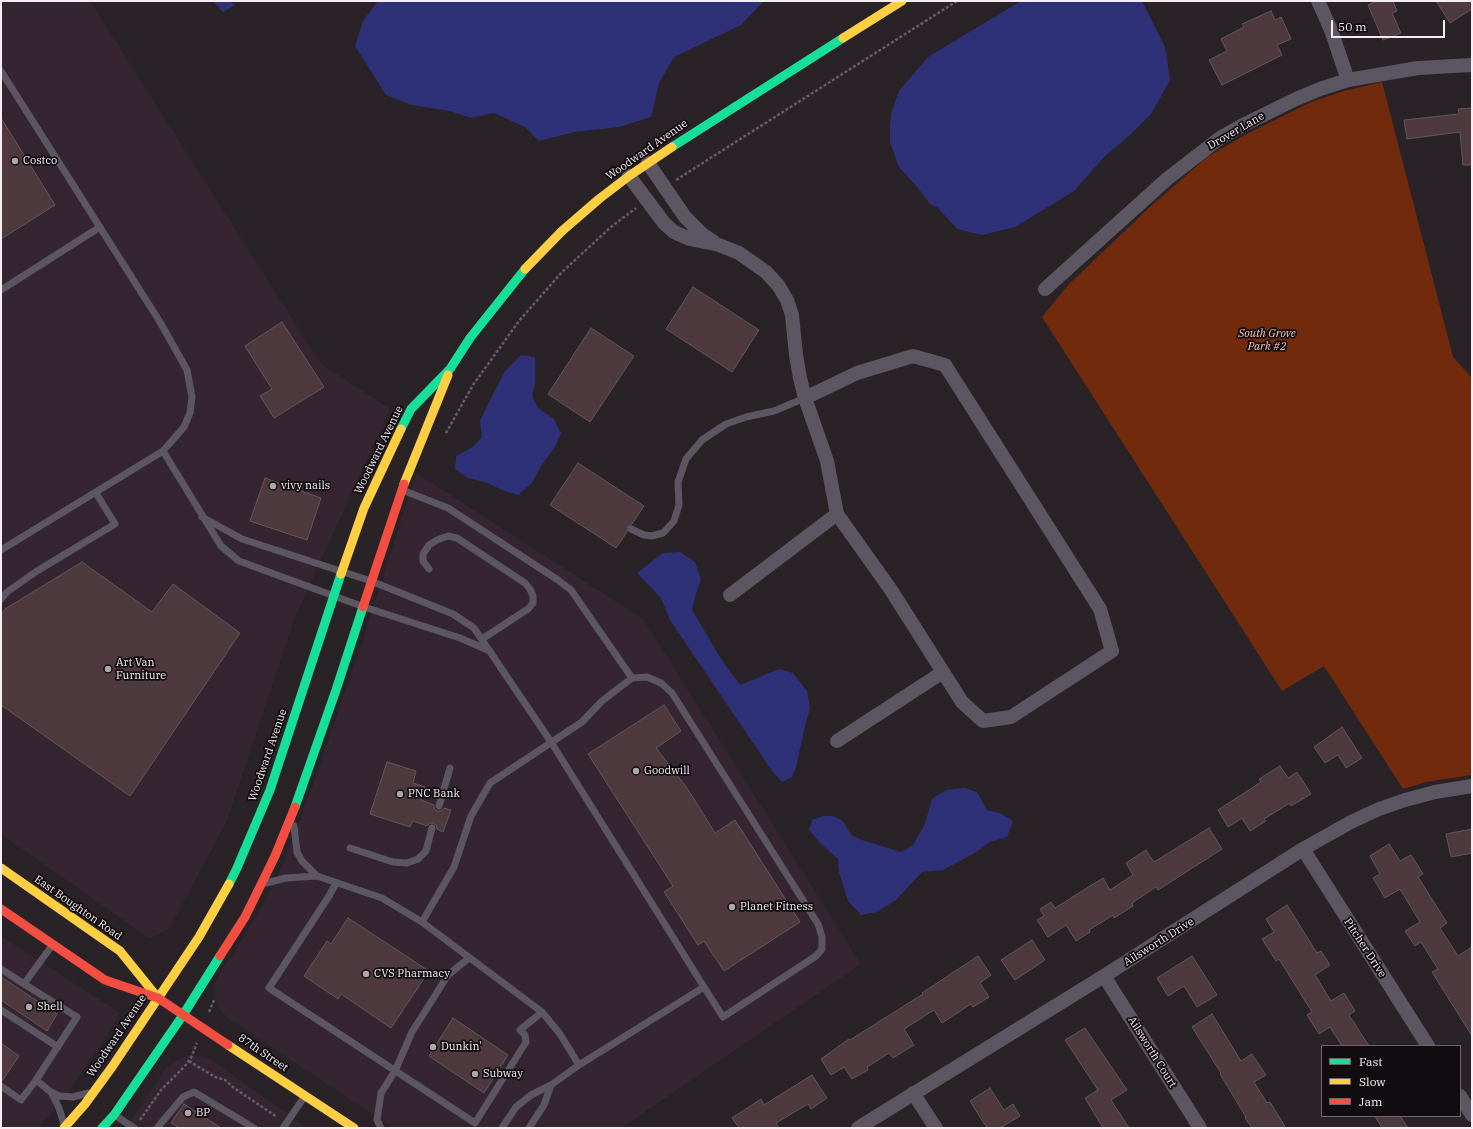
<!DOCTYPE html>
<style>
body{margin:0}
#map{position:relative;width:1473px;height:1129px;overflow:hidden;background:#292327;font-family:"IBM Plex Serif",serif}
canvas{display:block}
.frame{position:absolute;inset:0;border:2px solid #f6edf3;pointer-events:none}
.legend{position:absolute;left:1321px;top:1045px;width:140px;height:72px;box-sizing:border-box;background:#110c0f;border:1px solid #6d666a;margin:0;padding:5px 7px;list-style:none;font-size:12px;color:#f6edf3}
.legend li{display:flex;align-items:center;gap:8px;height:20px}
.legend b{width:20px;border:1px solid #6d666a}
.scale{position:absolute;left:1331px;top:20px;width:114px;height:18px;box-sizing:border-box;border:2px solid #f6edf3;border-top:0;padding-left:5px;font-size:12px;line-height:14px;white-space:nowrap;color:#f6edf3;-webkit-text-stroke:3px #110c0f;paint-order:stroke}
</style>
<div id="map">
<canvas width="1473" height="1129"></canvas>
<div class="frame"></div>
<ul class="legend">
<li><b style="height:5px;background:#16e098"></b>Fast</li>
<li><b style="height:5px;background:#ffcf43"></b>Slow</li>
<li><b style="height:5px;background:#f24e42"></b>Jam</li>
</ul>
<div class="scale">50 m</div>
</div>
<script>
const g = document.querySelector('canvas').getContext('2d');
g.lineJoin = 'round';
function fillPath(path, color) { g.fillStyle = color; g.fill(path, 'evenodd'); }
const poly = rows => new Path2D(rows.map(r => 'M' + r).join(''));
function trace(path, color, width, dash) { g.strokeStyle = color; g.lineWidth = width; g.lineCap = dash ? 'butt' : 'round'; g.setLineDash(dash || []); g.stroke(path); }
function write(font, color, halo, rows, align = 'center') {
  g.font = font + ' "IBM Plex Serif",serif'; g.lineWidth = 3.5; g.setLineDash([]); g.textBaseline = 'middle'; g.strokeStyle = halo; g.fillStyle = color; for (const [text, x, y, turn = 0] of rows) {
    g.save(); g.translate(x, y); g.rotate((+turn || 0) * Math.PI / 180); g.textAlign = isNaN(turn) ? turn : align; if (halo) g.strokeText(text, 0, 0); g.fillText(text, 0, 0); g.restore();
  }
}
const built = poly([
 [1,1,90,1,321,364,390,409,296,615,226,823,169,929,149,938,1,834],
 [416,473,643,619,861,964,621,1128,393,1128,228,1018,220,1010,214,996,215,983,263,905,283,864,312,788,364,637],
 [1,936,120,1013,99,1048,60,1103,38,1128,1,1128],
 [187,1056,199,1056,210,1059,307,1128,126,1128,166,1068,176,1060]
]);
const green = poly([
 [1382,82,1453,357,1472,378,1472,775,1426,782,1403,789,1324,666,1282,691,1042,317,1069,284,1150,207,1206,158,1243,136,1311,102,1344,91]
]);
const water = poly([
 [213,1,230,1,235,5,223,12],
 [378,1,764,1,741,25,674,57,659,83,651,117,619,127,574,132,539,141,525,127,494,113,471,118,450,111,412,105,386,95,355,46,363,21],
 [1021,1,1142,1,1165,47,1170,80,1151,114,1129,136,1105,156,1074,191,1015,227,982,235,957,229,938,208,930,204,918,188,899,167,890,142,890,127,891,113,899,91,928,57],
 [521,355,535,357,535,384,532,396,538,408,554,419,561,433,555,447,541,466,532,483,518,495,502,490,487,483,468,478,455,469,456,456,473,447,482,437,480,421,488,404,505,371],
 [680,552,695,562,701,579,695,597,692,610,721,659,740,685,779,669,793,673,807,691,810,708,804,730,796,767,792,777,782,782,772,771,670,620,661,598,637,573,663,553],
 [964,788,977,792,987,810,999,813,1013,821,1007,837,990,842,973,854,943,870,922,872,896,900,877,912,861,915,848,901,839,872,838,859,821,844,809,830,812,820,823,816,833,816,843,821,851,835,862,840,901,852,913,845,925,824,932,799,946,790]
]);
const building = poly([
 [1377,1,1393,1,1397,11,1392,13,1401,33,1383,40,1368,5,1377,1],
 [1436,1,1472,1,1472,9,1450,23,1436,1],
 [1271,11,1275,20,1281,17,1291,39,1277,45,1282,55,1222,85,1209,60,1227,51,1221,39,1244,27,1242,24,1271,11],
 [1472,108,1472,165,1463,165,1460,132,1407,139,1404,120,1459,114,1458,109,1472,108],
 [1,118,55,205,1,239,1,118],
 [693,287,759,330,732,372,666,329,693,287],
 [282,322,324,387,274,418,260,396,272,389,245,346,282,322],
 [591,328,634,356,590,422,548,394,591,328],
 [578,463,644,506,632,524,627,527,627,532,616,548,550,505,578,463],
 [265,478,321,498,307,540,250,521,265,478],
 [82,562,152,612,173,584,240,633,130,796,1,705,1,615,5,609,82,562],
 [664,705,681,731,656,748,687,788,715,833,735,820,800,922,724,971,704,941,698,945,664,892,673,886,588,754,664,705],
 [1342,727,1362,758,1346,768,1338,755,1325,763,1314,747,1342,727],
 [387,762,416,771,413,783,425,787,421,800,434,805,434,808,437,811,441,811,444,808,451,810,443,832,437,829,436,825,433,823,430,823,427,826,413,821,410,827,370,814,387,762],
 [1280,766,1288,778,1297,772,1311,794,1291,806,1290,803,1264,819,1266,821,1250,831,1242,818,1228,827,1218,810,1261,782,1259,779,1280,766],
 [1209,828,1222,849,1158,890,1156,887,1132,903,1133,906,1114,918,1113,915,1089,930,1090,932,1076,941,1066,925,1048,937,1037,920,1044,916,1040,909,1051,902,1055,908,1103,878,1110,890,1133,875,1126,863,1146,850,1154,862,1209,828],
 [1472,829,1472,853,1451,857,1446,834,1472,829],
 [1389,844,1400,861,1411,855,1423,874,1418,877,1447,923,1440,928,1458,956,1472,947,1472,1036,1432,972,1438,969,1421,942,1415,946,1405,931,1420,922,1400,889,1385,898,1373,878,1380,874,1370,856,1389,844],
 [1287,905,1317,953,1321,951,1330,965,1315,975,1331,1001,1344,993,1355,1011,1349,1015,1369,1046,1342,1046,1330,1027,1319,1034,1307,1015,1312,1012,1279,959,1276,961,1262,939,1274,932,1266,919,1287,905],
 [348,918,429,971,391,1028,341,994,338,999,304,976,327,941,331,944,348,918],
 [1032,940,1045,960,1015,980,1001,960,1032,940],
 [978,956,991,975,980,983,989,997,973,1007,971,1004,942,1023,934,1010,904,1029,914,1045,893,1058,889,1053,867,1067,868,1070,852,1079,844,1067,831,1075,821,1059,849,1039,850,1040,923,994,922,993,978,956],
 [1192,956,1217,995,1197,1007,1184,986,1168,996,1157,978,1192,956],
 [1,977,57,1014,47,1031,1,1000,1,977],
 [1212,1014,1241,1061,1252,1054,1266,1075,1254,1082,1267,1103,1270,1102,1286,1128,1252,1128,1245,1118,1246,1117,1220,1074,1221,1073,1192,1027,1212,1014],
 [453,1018,508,1055,484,1093,429,1056,453,1018],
 [1085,1028,1127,1090,1111,1100,1129,1128,1103,1128,1085,1098,1098,1090,1065,1040,1085,1028],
 [1,1043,19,1056,2,1081,1,1081,1,1043],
 [812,1075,827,1098,811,1109,808,1104,776,1123,779,1128,739,1128,732,1118,761,1099,764,1105,812,1075],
 [990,1088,1004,1110,1013,1104,1020,1116,1000,1128,987,1128,970,1101,990,1088],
 [184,1104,221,1128,180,1128,171,1123,184,1104],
 [1375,1116,1400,1116,1408,1128,1382,1128,1375,1116]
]);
const path = poly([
 [676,180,957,1],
 [446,433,473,385,519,321,562,272,611,227,636,208],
 [209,1012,214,1000],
 [189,1061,215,1077,225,1080,234,1088,277,1117],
 [140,1120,161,1090,184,1067,191,1058,197,1043]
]);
const lane = poly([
 [1,71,160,322,187,370,192,397,190,413,184,427,163,451,1,550],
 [1,290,100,227],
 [163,451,221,546,239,561,364,607,460,638,490,651],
 [402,490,448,508,558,580,571,590,632,678,602,701,582,722,490,783,471,816,454,867,422,922],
 [202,517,242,539,371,581,453,614,474,628,551,742,704,987,579,1065,551,1085],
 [631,529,644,535,652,536,663,533,674,521,679,505,678,482,686,459,702,440,726,424,746,417,774,411,805,398],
 [429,569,423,561,423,554,429,545,437,540,448,536,457,538,525,583,530,589,533,596,533,603,528,609,482,639],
 [1,599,7,592,37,571,115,524,96,493],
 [632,678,647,677,661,683,672,693,818,924,822,937,822,949,816,956,723,1017,704,987],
 [439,806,450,768],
 [294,826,297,852,302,861,317,876],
 [350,848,393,862,407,863,418,859,426,851,432,828],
 [266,883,286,878,317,876,382,898,422,922,542,1012,560,1034,579,1065],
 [336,883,329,896,269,988,475,1123,526,1042,525,1035,520,1030,542,1012],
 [1,969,24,984,53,944],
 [1,1010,58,1047],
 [36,1080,51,1092],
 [1,1086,21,1100,36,1080,77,1017,24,984],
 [116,1116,134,1128],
 [64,1124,59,1108,51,1092,59,1096,73,1097,88,1093],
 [157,1128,183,1097,194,1092,254,1128],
 [283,1128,305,1096],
 [381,1128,377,1120,381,1093,395,1071,412,1032,448,975,469,958],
 [502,1128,516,1107,531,1095,551,1085,544,1105,529,1128]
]);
const street = poly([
 [1318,1,1331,30,1348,80],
 [648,163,685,217,702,234,714,242],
 [629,176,664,223,674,232,690,239,719,245,739,253,766,272,778,285,787,300,792,315,796,355,800,378,805,398,827,461,837,514,891,590,962,702,983,721,1011,717,1112,651,1100,609,945,365,913,356,857,373,805,398],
 [1045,289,1167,179,1220,138,1241,126,1296,99,1320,89,1348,80,1418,68,1472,65],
 [730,595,837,514],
 [837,741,943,672],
 [1303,849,1428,1046],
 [1104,976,1200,1128],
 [913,1093,936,1128],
 [1460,1096,1472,1115],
 [858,1128,1104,976,1303,849,1351,822,1379,809,1405,800,1435,792,1472,786]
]);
const fast = poly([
 [672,147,843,38],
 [401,429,411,409,450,369,470,338,525,269],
 [295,807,336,690,363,607],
 [229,884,237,868,270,790,341,574],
 [102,1128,114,1115,183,1015,220,956]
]);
const slow = poly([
 [843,38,902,1],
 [525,269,562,231,599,199,629,176,672,147],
 [404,484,448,375],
 [341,574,364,508,401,429],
 [1,868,120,951,158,998],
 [228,1045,354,1128],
 [64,1128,85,1104,112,1067,199,937,229,884]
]);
const jam = poly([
 [363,607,404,484],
 [1,909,105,980,158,998,228,1045],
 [220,956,245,917,275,856,295,807]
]);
const markers = [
 [15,161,4,"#aea6ac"],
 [273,486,4,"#aea6ac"],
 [108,669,4,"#aea6ac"],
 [636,771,4,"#aea6ac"],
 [400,794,4,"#aea6ac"],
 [732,907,4,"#aea6ac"],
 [366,974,4,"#aea6ac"],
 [29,1007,4,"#aea6ac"],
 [433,1047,4,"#aea6ac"],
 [475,1074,4,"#aea6ac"],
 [188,1113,4,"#aea6ac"]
];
const streetNames = [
 ["Drover Lane",1236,131,-30],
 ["Woodward Avenue",647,150,-35],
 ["Woodward Avenue",379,450,-64],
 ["Woodward Avenue",268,755,-71],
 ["East Boughton Road",78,908,35],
 ["Ailsworth Drive",1159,942,-32],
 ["Pitcher Drive",1365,948,57],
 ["Woodward Avenue",117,1036,-56],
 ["Ailsworth Court",1152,1052,58],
 ["87th Street",263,1053,34]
];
const poiNames = [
 ["Costco",23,161],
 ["vivy nails",281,486],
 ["Art Van",116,663],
 ["Furniture",116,676],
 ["Goodwill",644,771],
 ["PNC Bank",408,794],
 ["Planet Fitness",740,907],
 ["CVS Pharmacy",374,974],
 ["Shell",37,1007],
 ["Dunkin'",441,1047],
 ["Subway",483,1074],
 ["BP",196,1113]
];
const parkNames = [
 ["South Grove",1267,334],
 ["Park #2",1267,347]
];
fillPath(built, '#352530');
fillPath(green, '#712b0c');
fillPath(water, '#2e3178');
fillPath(building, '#4e393f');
trace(building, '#5f585b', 1);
trace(path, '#635e65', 2.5, [3, 2]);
trace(lane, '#5c5662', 7);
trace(street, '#5c5662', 14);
trace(fast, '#16e098', 9);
trace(slow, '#ffcf43', 9);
trace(jam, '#f24e42', 9);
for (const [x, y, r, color] of markers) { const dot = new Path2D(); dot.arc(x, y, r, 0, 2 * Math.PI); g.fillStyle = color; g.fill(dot); trace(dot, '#110c0f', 1.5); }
write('11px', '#f6edf3', '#110c0f', streetNames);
write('11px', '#f6edf3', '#110c0f', poiNames, 'left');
write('italic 11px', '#fecab8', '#110c0f', parkNames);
</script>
